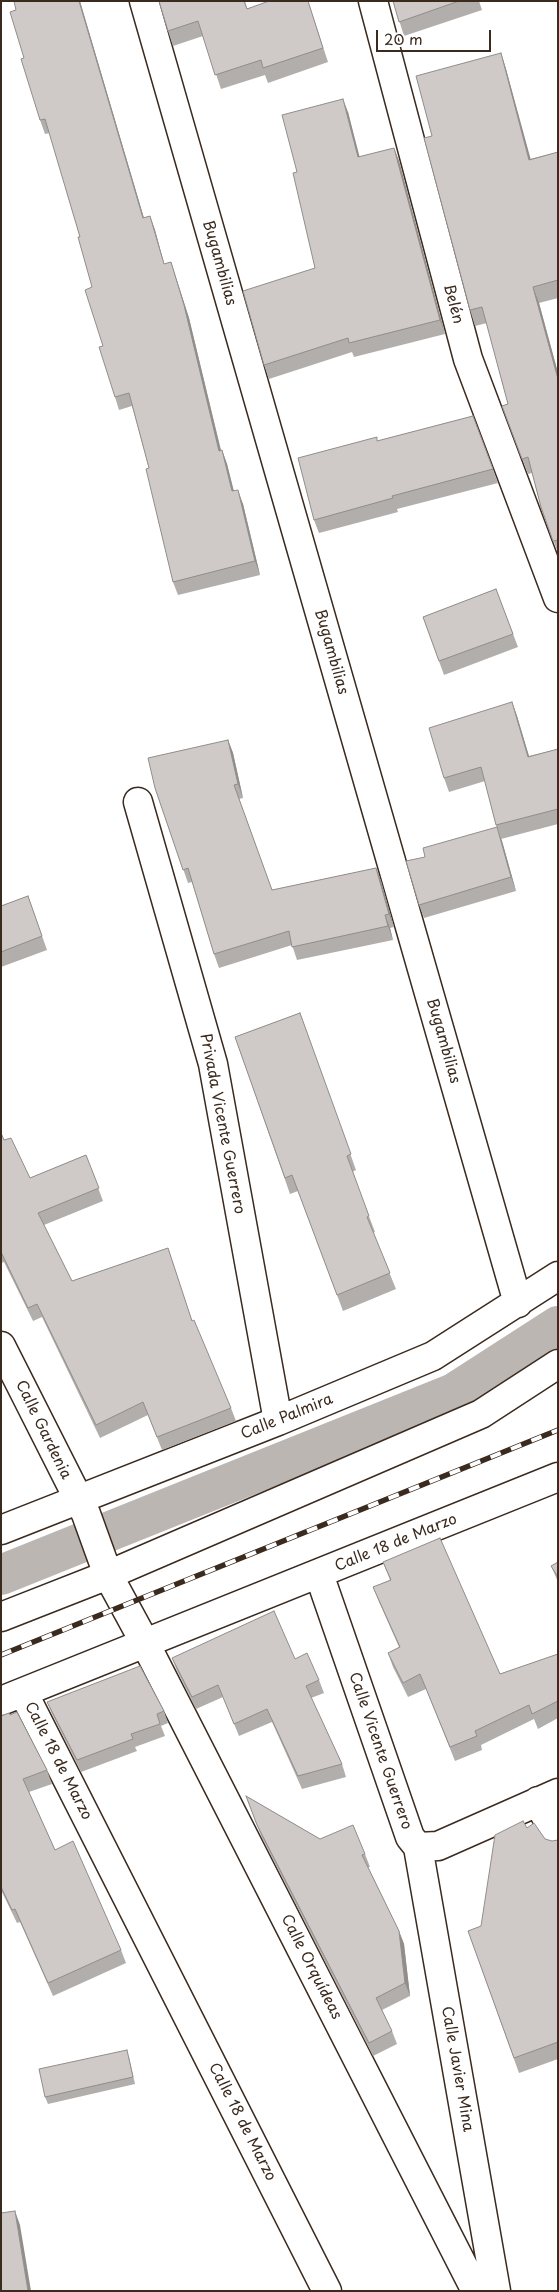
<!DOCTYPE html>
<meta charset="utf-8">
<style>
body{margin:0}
#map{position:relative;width:559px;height:2292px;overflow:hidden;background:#fff;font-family:"Playpen Sans",sans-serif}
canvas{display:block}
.frame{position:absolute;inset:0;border:2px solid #3b2a1e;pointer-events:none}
.scale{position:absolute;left:376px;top:30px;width:115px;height:22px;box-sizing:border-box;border:2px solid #3b2a1e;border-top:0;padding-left:6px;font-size:15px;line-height:18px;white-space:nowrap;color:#3b2a1e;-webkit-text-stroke:4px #fff;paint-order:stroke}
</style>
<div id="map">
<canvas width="559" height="2292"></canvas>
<div class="frame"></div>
<div class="scale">20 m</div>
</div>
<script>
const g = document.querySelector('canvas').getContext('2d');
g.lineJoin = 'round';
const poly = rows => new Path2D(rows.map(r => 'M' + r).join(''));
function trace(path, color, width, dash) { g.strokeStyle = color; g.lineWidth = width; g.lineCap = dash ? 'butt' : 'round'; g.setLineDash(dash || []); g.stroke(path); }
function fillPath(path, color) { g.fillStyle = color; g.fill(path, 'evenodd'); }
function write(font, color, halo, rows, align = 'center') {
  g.font = font + ' "Playpen Sans",sans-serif'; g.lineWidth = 4; g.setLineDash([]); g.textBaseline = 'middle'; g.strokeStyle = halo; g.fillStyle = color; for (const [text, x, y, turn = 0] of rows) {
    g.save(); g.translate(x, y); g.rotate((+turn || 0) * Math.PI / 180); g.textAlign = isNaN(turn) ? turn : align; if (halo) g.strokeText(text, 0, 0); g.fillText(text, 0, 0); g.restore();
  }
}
const canal = poly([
 [1,1575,454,1393,558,1326]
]);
const street = poly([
 [144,1,518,1303],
 [373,1,468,359,558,598],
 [138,802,213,1064,278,1421],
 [1,1346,86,1514,108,1575,145,1643,476,2291],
 [1,1530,278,1421,433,1356,558,1276],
 [319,1574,410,1837,418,1847],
 [1,1617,108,1575,481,1414,558,1364],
 [23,1692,327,2291],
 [1,1701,558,1477],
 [538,1801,558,1840],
 [418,1847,496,2291],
 [418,1847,438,1846,558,1793]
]);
const rail = poly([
 [1,1655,558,1430]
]);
const wall = poly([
 [14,1,83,1,80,2,144,218,150,216,155,230,164,264,171,262,189,318,221,450,222,450,227,464,234,491,243,504,260,575,178,595,173,582,149,468,132,406,119,410,115,397,103,346,92,287,80,237,50,133,45,134,40,120,24,58,16,10],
 [159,1,245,1,247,8,308,1,328,62,268,83,265,75,221,89,203,36,173,46,168,31],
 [393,1,479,1,482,10,404,36],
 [501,53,506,69,530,159,558,152,558,298,539,303,558,373,558,553,541,507,532,473,528,474,502,406,508,404,487,323,475,326,470,310,432,136],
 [348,112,359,157,394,148,399,161,445,334,354,357,352,352,269,379,264,365,315,268,297,172],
 [473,416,498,483,397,509,398,512,319,533,314,520,378,441],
 [496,589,518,647,444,675,423,617],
 [512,702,517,716,529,756,558,749,558,824,501,839,496,825,485,781,449,792,444,778],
 [228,740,233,753,243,798,239,799,272,890,376,868,381,881,394,927,390,928,393,940,297,960,292,945,219,968,214,954,192,882,188,883,155,788],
 [497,827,502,841,516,891,424,918,419,905,425,857],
 [28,896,47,950,1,967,1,906],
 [300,1013,356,1170,352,1172,375,1232,373,1233,396,1289,343,1311,298,1191,290,1194,235,1037],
 [1,1133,4,1140,30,1178,86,1155,103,1201,44,1225,72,1281,168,1248,192,1321,231,1408,236,1421,162,1450,148,1415,100,1438,42,1317,33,1321,4,1262,1,1263],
 [383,1562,500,1674,558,1654,558,1718,538,1729,534,1719,481,1745,482,1750,455,1761,426,1689,408,1697,393,1667,388,1653,399,1647,379,1602,373,1587,390,1580],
 [558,1562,558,1582,551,1566],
 [172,1658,295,1659,319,1680,324,1693,311,1698,342,1764,346,1777,302,1789,272,1722,239,1736,223,1697,196,1709,177,1671],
 [47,1702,164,1711,168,1723,161,1726,165,1736,135,1747,137,1751,81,1772,52,1714],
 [1,1716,47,1770,52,1784,29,1792,55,1850,121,1950,126,1963,53,1996,20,1922,17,1923,1,1890],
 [246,1796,320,1839,365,1854,370,1867,368,1867,399,1931,404,1944,410,1996,382,2010,392,2031,397,2044,373,2056,262,1838],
 [527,1828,545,1839,552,1841,558,1840,558,2059,519,2073,468,1931,481,1926],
 [129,2057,135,2084,48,2104,45,2097]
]);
const shadedWall = poly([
 [79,1,80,1,148,232,143,218],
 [501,53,506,69,535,175,529,160],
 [343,99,348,112,363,170,358,157],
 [394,148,399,161,445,334,440,320],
 [150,216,155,230,168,278,164,264],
 [171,262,189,318,224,464,219,451],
 [533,287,539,303,558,373,558,379],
 [222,450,227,464,237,505,232,491],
 [238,490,243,504,260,575,255,561],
 [512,702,517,716,533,770,528,757],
 [228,740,233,753,243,798,238,784],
 [497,827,502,841,516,891,511,877],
 [376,868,381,881,394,927,389,914],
 [385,915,390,928,393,940,388,926],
 [399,1931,404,1944,410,1996,405,1983],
 [15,2211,20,2225,31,2291,28,2291]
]);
const building = poly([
 [14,1,79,1,143,218,150,216,164,264,171,262,184,305,219,451,222,450,232,491,238,490,255,561,173,582,146,469,149,468,129,393,115,397,99,347,103,346,85,290,92,287,78,237,80,237,45,119,40,120,21,59,24,58,10,12,16,10,14,1],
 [159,1,244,1,247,9,269,1,308,1,323,48,263,68,261,60,215,75,198,21,168,31,159,1],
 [393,1,459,1,399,22,393,1],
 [501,53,529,160,558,152,558,280,533,287,558,379,558,540,553,541,541,507,528,457,522,459,502,406,508,404,482,307,470,310,424,138,432,136,416,76,501,53],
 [343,99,358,157,394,148,440,320,349,343,348,338,264,365,243,291,315,268,293,173,297,172,282,115,343,99],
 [473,416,493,469,392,496,393,498,314,520,298,458,377,437,377,441,473,416],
 [496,589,513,634,439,661,423,617,496,589],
 [512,702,528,757,558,749,558,809,496,825,481,767,444,778,429,728,512,702],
 [228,740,238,784,234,785,272,890,376,868,389,914,385,915,388,926,292,947,289,931,214,954,188,868,183,870,155,788,148,758,228,740],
 [497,827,511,877,419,905,406,861,425,857,423,848,497,827],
 [28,896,42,936,1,952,1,906,28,896],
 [300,1013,351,1154,347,1156,369,1216,367,1217,390,1273,337,1295,292,1175,285,1178,235,1037,300,1013],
 [1,1133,4,1140,11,1138,30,1178,86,1155,99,1188,38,1213,72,1281,168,1248,192,1321,194,1320,231,1408,157,1437,143,1402,96,1425,37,1304,28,1308,1,1252,1,1133],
 [440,1538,500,1674,558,1654,558,1701,532,1714,529,1705,475,1731,477,1736,450,1747,420,1674,403,1683,388,1653,400,1647,373,1587,391,1580,383,1562,440,1538],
 [558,1562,558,1577,551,1566,558,1562],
 [274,1611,295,1659,307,1653,319,1680,306,1686,342,1764,298,1776,267,1709,234,1724,218,1685,192,1697,172,1658,274,1611],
 [140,1666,164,1711,157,1714,160,1724,131,1734,133,1739,77,1760,47,1702,140,1666],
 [17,1712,47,1770,23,1779,55,1850,73,1841,121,1950,48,1983,15,1909,12,1910,1,1887,1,1716,9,1713,10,1715,17,1712],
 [246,1796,320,1839,353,1825,365,1854,362,1855,399,1931,405,1983,376,1998,392,2031,369,2043,257,1825,246,1796],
 [523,1821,527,1828,534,1823,545,1839,552,1841,558,1840,558,2042,514,2058,468,1931,481,1926,495,1835,523,1821],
 [127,2050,133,2077,45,2097,39,2069,127,2050],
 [15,2211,28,2291,1,2291,1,2213,15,2211]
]);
const streetNames = [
 ["Bugambilias",219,263,74],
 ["Belén",453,304,75],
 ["Bugambilias",331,652,74],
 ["Bugambilias",443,1041,74],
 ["Privada Vicente Guerrero",222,1124,79],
 ["Calle Palmira",287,1417,-22],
 ["Calle Gardenia",43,1430,64],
 ["Calle 18 de Marzo",396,1543,-22],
 ["Calle Vicente Guerrero",380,1751,71],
 ["Calle 18 de Marzo",58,1761,63],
 ["Calle Orquídeas",311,1967,63],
 ["Calle Javier Mina",457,2069,80],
 ["Calle 18 de Marzo",242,2122,63]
];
trace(canal, '#bcb6b3', 40);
trace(street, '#3b2a1e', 31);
trace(street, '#fff', 28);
trace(rail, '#3b2a1e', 5.5);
trace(rail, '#fff', 4, [11]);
fillPath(wall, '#b2aeab');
fillPath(shadedWall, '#918d8b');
fillPath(building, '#cfcac7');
trace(building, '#918d8b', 1);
write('15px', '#3b2a1e', '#fff', streetNames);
</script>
